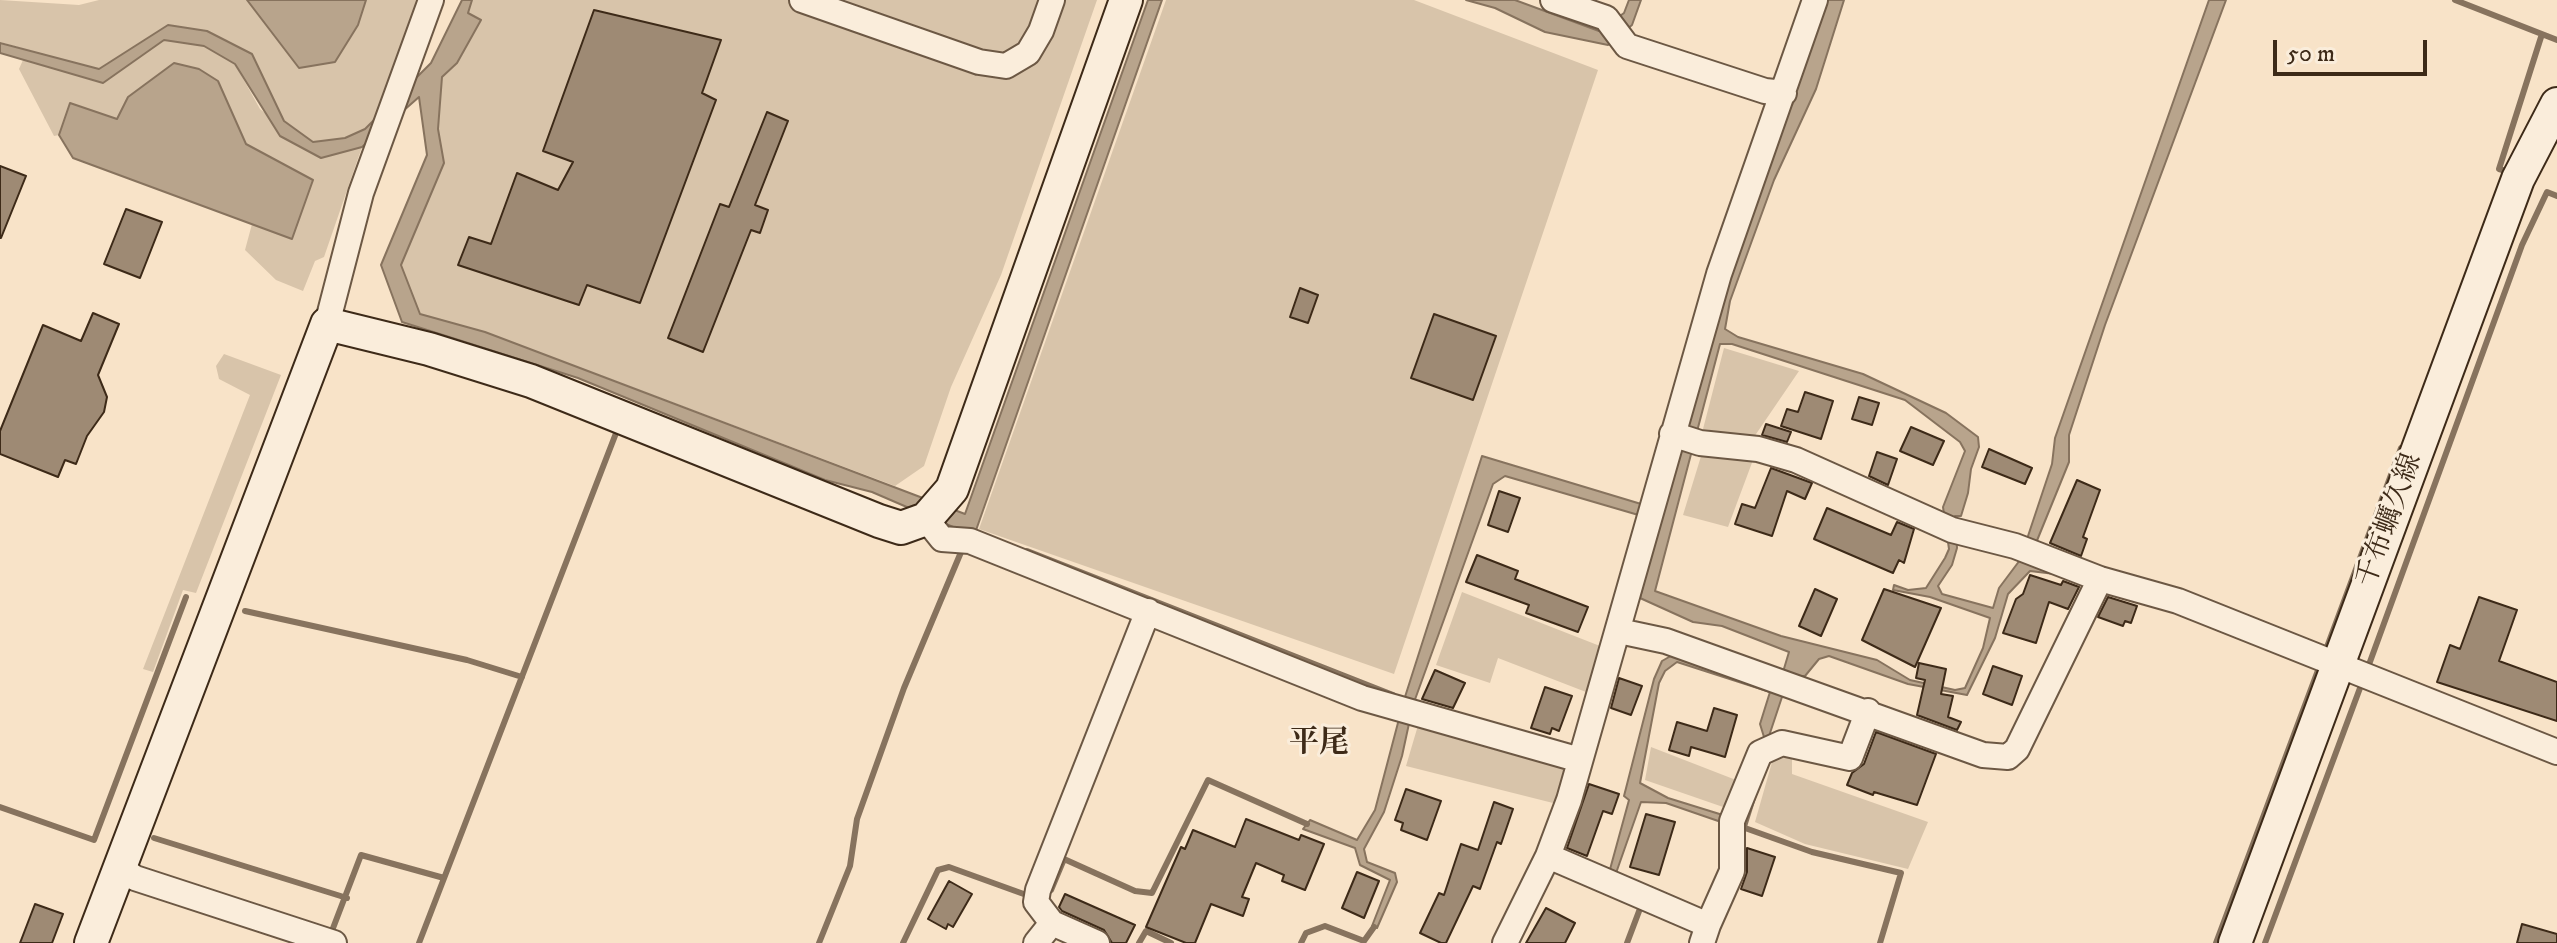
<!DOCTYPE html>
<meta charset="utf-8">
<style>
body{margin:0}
#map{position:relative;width:2557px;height:943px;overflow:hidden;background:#f8e3c8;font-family:"IM FELL DW Pica",serif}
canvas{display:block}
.scale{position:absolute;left:2273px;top:40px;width:154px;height:36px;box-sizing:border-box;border:4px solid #3d2a18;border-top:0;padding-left:10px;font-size:24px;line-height:28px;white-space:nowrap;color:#3d2a18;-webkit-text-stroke:6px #faeddb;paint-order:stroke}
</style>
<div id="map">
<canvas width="2557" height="943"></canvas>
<div class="scale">50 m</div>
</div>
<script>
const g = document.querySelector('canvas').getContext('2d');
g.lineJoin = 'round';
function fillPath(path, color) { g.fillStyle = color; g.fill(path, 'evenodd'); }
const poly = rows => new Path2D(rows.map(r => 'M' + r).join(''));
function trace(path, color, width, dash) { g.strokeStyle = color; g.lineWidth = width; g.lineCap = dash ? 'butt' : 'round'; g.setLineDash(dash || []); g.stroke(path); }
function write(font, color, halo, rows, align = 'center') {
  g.font = font + ' "IM FELL DW Pica","Noto Serif JP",serif'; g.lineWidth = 6; g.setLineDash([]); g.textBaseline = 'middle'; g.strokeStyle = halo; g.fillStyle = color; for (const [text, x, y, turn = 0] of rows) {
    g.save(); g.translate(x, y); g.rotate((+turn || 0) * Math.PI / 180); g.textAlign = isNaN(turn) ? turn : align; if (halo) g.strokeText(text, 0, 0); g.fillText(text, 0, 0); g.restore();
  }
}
const green = poly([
 [0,0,79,5,99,0,247,0,299,68,358,25,366,0,419,0,377,117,365,129,345,138,313,142,284,121,252,54,168,25,99,70,0,42],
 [472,0,1097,0,1001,275,951,387,924,466,895,486,485,332,420,314,401,266,444,163,438,129,442,77,457,63,481,20,468,13],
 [1166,0,1414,0,1598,70,1394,674,979,529],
 [164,40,204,46,235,64,260,109,321,158,362,147,324,257,315,261,303,291,276,280,245,250,252,224,292,239,312,180,246,144,218,81,129,97,117,119,70,103,59,135,54,136,19,69,23,60,103,83],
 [1724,348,1799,371,1754,437,1703,429],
 [224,354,281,375,196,593,183,590,153,672,143,669,250,395,219,379,216,366],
 [1702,453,1753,460,1728,527,1683,515],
 [1462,592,1600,646,1586,692,1498,658,1490,683,1436,665],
 [1419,722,1567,762,1557,804,1406,766],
 [1651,747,1736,780,1726,808,1645,780],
 [1792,752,1792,774,1928,822,1908,869,1805,844,1755,822,1774,755]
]);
const water = poly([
 [247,0,366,0,358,25,335,62,299,68,247,0],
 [462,0,472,0,468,13,481,20,457,63,442,77,438,129,444,163,401,265,420,314,485,332,965,514,1148,0,1162,0,974,536,872,492,825,480,578,378,402,322,381,265,427,155,419,97,362,147,321,158,280,136,235,64,204,46,164,40,103,83,0,53,0,43,99,69,168,25,207,31,252,54,284,121,313,142,345,138,365,129,431,63,462,0],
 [1466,0,1515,0,1599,31,1624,13,1629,0,1641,0,1632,25,1608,45,1545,32,1495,8,1466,0],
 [1825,0,1844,0,1816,89,1774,180,1730,301,1725,329,1738,337,1863,374,1946,413,1978,437,1979,447,1971,469,1968,493,1961,516,1955,516,1957,548,1952,565,1938,586,1942,594,1993,608,1999,588,2020,560,2052,464,2055,438,2209,0,2226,0,2105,325,2069,435,2069,462,2036,543,2063,575,2030,571,2008,594,1995,638,1967,695,1908,684,1829,656,1819,659,1805,676,1789,676,1770,733,1765,766,1745,830,1739,827,1760,771,1764,737,1760,724,1770,692,1677,662,1665,671,1659,683,1640,783,1668,798,1726,816,1724,823,1666,803,1641,802,1615,876,1609,873,1629,800,1624,796,1654,679,1662,661,1676,653,1783,672,1789,652,1722,626,1693,622,1640,598,1659,521,1505,476,1493,484,1413,705,1402,756,1384,812,1364,849,1367,862,1395,873,1397,882,1377,928,1372,926,1390,880,1360,865,1355,848,1303,829,1310,820,1357,840,1375,810,1404,700,1482,456,1661,510,1683,420,1786,105,1792,105,1825,0],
 [1720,344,1732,344,1905,400,1960,442,1965,451,1943,507,1949,549,1945,558,1926,588,1908,590,1894,585,1893,590,1930,597,1990,618,1983,648,1965,688,1955,690,1910,680,1877,660,1781,636,1655,591,1720,344],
 [174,63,199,69,218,81,246,144,313,180,292,239,73,158,59,135,70,103,117,119,128,97,174,63]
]);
const stream = poly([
 [2455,0,2557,40],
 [2504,176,2506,171,2499,169,2542,34],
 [1027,551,1393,695],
 [245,611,467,660,522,677],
 [2324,655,2401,448],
 [2367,670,2522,245,2547,192,2557,196],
 [0,807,94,840,186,597],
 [1745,828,1812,852,1901,873,1880,943],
 [154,838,347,898],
 [1046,892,1051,890,1064,859,1135,891,1152,893,1208,780,1307,824],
 [330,936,361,855,444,878],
 [419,943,618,428],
 [819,943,850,866,857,819,904,688,964,545],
 [903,943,938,870,949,867,1032,897],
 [1139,943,1146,931,1171,943],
 [1301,943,1306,933,1325,926,1364,941,1374,927],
 [1627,943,1641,906,1636,904],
 [2216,943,2320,665],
 [2265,943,2363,680]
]);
const building = poly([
 [594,10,721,40,702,93,716,100,640,303,587,285,579,305,458,265,469,237,491,244,517,173,558,190,573,162,543,151,594,10],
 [767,112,788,121,755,205,768,210,760,233,751,230,703,352,668,338,720,204,729,207,767,112],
 [0,166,26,176,1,238,0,238,0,166],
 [126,209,162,222,140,278,104,264,126,209],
 [1300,288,1318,295,1308,323,1290,317,1300,288],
 [93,313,119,324,98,375,107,397,104,412,87,436,76,464,65,460,58,477,0,454,0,431,43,325,81,341,93,313],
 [1434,314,1496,336,1473,400,1411,378,1434,314],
 [1805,392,1833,401,1821,439,1781,426,1787,409,1798,412,1805,392],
 [1859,397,1879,403,1872,425,1852,419,1859,397],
 [1766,424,1791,432,1787,442,1762,435,1766,424],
 [1911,427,1944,441,1933,465,1900,451,1911,427],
 [1989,449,2032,468,2025,484,1982,467,1989,449],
 [1877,452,1897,459,1888,485,1869,476,1877,452],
 [1771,468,1812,483,1805,499,1787,491,1772,536,1735,524,1742,504,1755,508,1771,468],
 [2077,480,2100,490,2083,537,2087,539,2081,556,2050,543,2077,480],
 [1499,491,1520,498,1508,532,1488,525,1499,491],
 [1827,508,1891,535,1897,522,1914,529,1904,563,1899,560,1893,573,1814,539,1827,508],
 [1477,555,1518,571,1515,579,1588,607,1578,632,1526,613,1529,605,1466,582,1477,555],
 [2030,575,2061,585,2063,581,2079,587,2068,609,2049,602,2036,643,2003,633,2016,599,2023,594,2030,575],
 [1815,589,1837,599,1821,636,1799,626,1815,589],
 [1884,589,1941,608,1915,667,1862,640,1884,589],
 [2108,597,2137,606,2131,623,2125,621,2123,626,2098,617,2108,597],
 [2479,597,2517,610,2499,661,2557,682,2557,721,2437,682,2450,645,2460,649,2479,597],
 [1919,663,1946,669,1941,694,1953,696,1948,717,1961,722,1957,730,1917,715,1925,680,1916,678,1919,663],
 [1993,666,2022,676,2012,705,1983,694,1993,666],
 [1435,670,1465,683,1453,708,1422,699,1435,670],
 [1619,678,1642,686,1631,715,1611,708,1619,678],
 [1545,687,1572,696,1559,731,1552,728,1550,734,1531,728,1545,687],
 [1714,708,1737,715,1725,757,1691,747,1689,756,1669,750,1677,722,1707,731,1714,708],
 [1876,732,1936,754,1917,805,1874,792,1873,795,1847,785,1852,773,1864,764,1876,732],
 [1589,784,1619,794,1612,814,1603,811,1587,856,1567,848,1589,784],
 [1406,789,1441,801,1427,840,1401,830,1403,823,1395,820,1406,789],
 [1494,802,1513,809,1501,844,1497,842,1480,889,1473,886,1446,943,1441,943,1420,933,1439,893,1444,895,1461,844,1478,850,1494,802],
 [1646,814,1675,822,1659,875,1630,867,1646,814],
 [1246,819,1299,840,1301,835,1324,844,1305,890,1282,881,1284,875,1256,863,1242,897,1249,899,1243,916,1211,904,1195,943,1186,943,1146,927,1181,847,1185,849,1193,830,1235,847,1246,819],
 [1747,848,1775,857,1762,896,1741,889,1747,872,1747,848],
 [1357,872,1379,881,1364,918,1342,908,1357,872],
 [949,881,972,894,953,927,948,924,946,929,928,919,949,881],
 [1065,894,1135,925,1126,943,1112,943,1104,930,1062,911,1059,907,1065,894],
 [35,904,63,914,52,943,20,943,35,904],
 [1546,908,1575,923,1565,943,1526,943,1546,908],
 [2522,924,2557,934,2557,943,2517,943,2522,924]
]);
const street = poly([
 [802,0,979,62,1006,66,1028,53,1041,31,1052,0],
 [1553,0,1606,18,1627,46,1765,91,1784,93],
 [327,324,361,193,431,0],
 [1672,434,1700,443,1758,449,1796,460,1952,530,2015,546,2100,579,2178,601,2557,752],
 [926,519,942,539,970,541,1362,698,1580,760],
 [1619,631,1666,641,1983,755,2008,757,2017,749,2100,579],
 [1548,856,1708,925,1702,943],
 [119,867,135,878,334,943],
 [1052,923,1036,902,1038,890,1148,611],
 [1708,925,1732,871,1732,821,1760,753,1782,743,1850,758,1868,711],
 [1036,943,1052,923,1097,943],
 [1505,943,1548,856,1569,800,1719,274,1815,0]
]);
const secondary = poly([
 [91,943,327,324,429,349,531,381,879,521,901,528,926,519,952,489,1126,0],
 [2235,943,2518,179,2557,104]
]);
const streetNames = [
 ["千布蠣久線",2391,521,-70]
];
const neighbourhoodNames = [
 ["平尾",1319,745]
];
fillPath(green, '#d8c4aa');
fillPath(water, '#b8a48c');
trace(water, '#87735e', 2);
trace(stream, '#87735e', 6);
fillPath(building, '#9e8a74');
trace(building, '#3d2a18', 2);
trace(street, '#6c5844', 28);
trace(secondary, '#3d2a18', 36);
trace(street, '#faeddb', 24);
trace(secondary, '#faeddb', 32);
write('28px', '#3d2a18', '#faeddb', streetNames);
write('bold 30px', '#3d2a18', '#faeddb', neighbourhoodNames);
</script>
